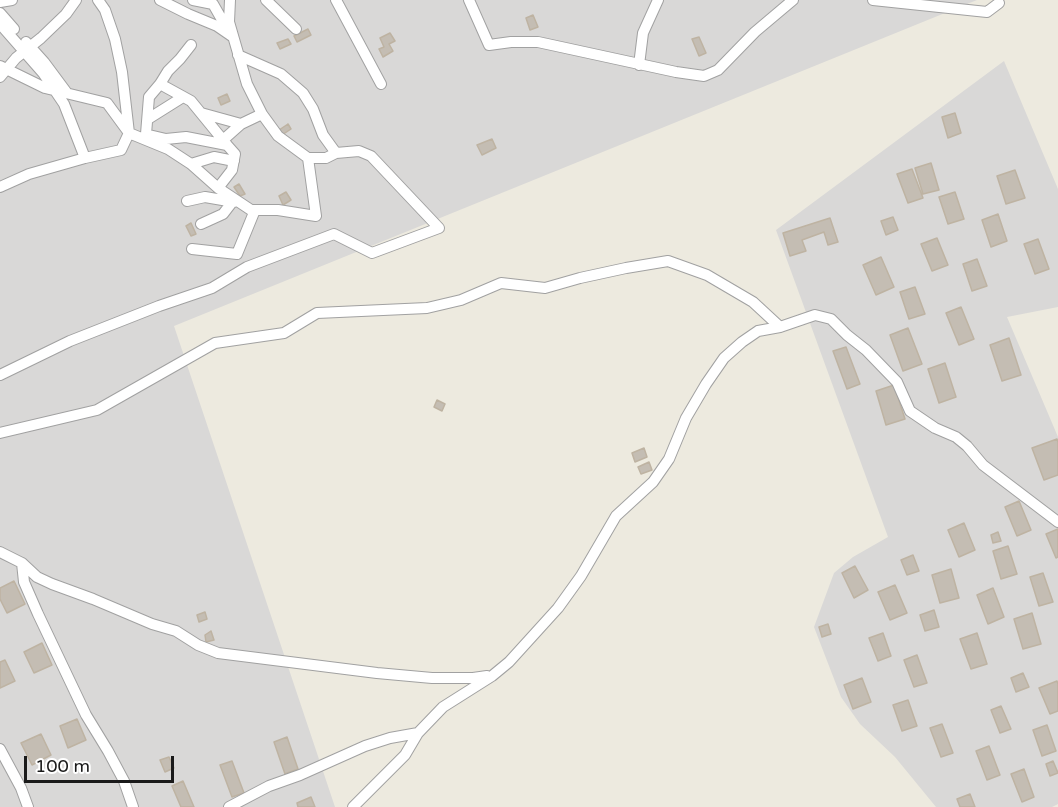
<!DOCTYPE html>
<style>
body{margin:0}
#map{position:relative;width:1058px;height:807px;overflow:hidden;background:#edeadf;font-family:"Varela Round",sans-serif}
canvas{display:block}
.scale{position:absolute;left:24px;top:756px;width:150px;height:27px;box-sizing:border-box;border:3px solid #1a1a1a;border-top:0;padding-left:8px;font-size:18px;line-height:21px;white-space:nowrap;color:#1a1a1a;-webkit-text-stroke:4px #fff;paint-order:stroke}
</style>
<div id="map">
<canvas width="1058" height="807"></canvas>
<div class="scale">100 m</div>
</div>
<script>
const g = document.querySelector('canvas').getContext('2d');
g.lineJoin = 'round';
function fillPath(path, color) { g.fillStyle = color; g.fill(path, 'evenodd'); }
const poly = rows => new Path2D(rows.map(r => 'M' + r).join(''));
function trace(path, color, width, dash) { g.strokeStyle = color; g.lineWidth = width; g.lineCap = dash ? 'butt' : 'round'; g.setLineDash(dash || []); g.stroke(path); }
const residential = poly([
 [0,0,977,0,174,326,335,807,0,807],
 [1004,61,1058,189,1058,307,1007,317,1058,437,1058,804,1052,807,936,807,895,757,860,724,841,697,814,627,834,573,853,557,888,537,776,230]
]);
const building = poly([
 [533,15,538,27,530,30,526,18,533,15],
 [308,29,311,35,297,42,294,36,308,29],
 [390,33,395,41,389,44,393,51,383,57,379,49,384,47,380,38,390,33],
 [699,37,706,53,699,56,692,39,699,37],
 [288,39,291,44,280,49,277,43,288,39],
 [227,94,230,101,221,105,218,98,227,94],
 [955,113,961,133,948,138,942,117,955,113],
 [288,124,291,129,282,135,279,130,288,124],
 [492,139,496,148,482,155,477,145,492,139],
 [931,163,939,190,923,194,915,168,931,163],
 [912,169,923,198,908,203,897,174,912,169],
 [1015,170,1025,198,1006,204,997,176,1015,170],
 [239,184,245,194,240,196,234,187,239,184],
 [286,192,291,200,283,205,279,196,286,192],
 [955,192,964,219,948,224,939,197,955,192],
 [998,214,1007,241,991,247,982,220,998,214],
 [893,217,898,230,886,235,881,221,893,217],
 [830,218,838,242,828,245,824,232,802,240,806,251,790,256,783,233,830,218],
 [191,223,196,234,191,236,186,226,191,223],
 [937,238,948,265,932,271,921,244,937,238],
 [1038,239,1049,269,1035,274,1024,244,1038,239],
 [881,257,894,287,876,295,863,265,881,257],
 [977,259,987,286,972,291,963,264,977,259],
 [915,287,925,314,909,319,900,292,915,287],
 [961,307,974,339,959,345,946,313,961,307],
 [908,328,922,364,903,371,890,335,908,328],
 [1009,338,1021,375,1002,381,990,345,1009,338],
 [846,347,860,384,847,389,833,351,846,347],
 [945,363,956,397,939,403,928,369,945,363],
 [894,385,905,419,886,425,876,391,894,385],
 [437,400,445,404,442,411,434,407,437,400],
 [1057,439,1058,442,1058,475,1044,480,1032,448,1057,439],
 [644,448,647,457,635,462,632,453,644,448],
 [649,462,652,470,641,474,638,467,649,462],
 [1019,501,1031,530,1017,536,1005,507,1019,501],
 [964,523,975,550,959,557,948,530,964,523],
 [1058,529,1058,557,1056,558,1046,534,1058,529],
 [998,532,1001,541,993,543,991,535,998,532],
 [1008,546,1017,574,1001,579,993,551,1008,546],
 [913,555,919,571,907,575,901,560,913,555],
 [855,566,868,590,854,598,842,573,855,566],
 [951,569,959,598,940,603,932,575,951,569],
 [1043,573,1053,602,1039,606,1030,577,1043,573],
 [14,581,25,604,7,613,0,599,0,588,14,581],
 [895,585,907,613,890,620,878,592,895,585],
 [993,588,1004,617,988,624,977,595,993,588],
 [934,610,939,627,925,631,920,615,934,610],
 [205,612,207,619,199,622,197,615,205,612],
 [1032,613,1041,644,1023,649,1014,619,1032,613],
 [828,624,831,634,822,637,819,627,828,624],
 [211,631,214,640,206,642,205,635,211,631],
 [883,633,891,656,878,661,869,638,883,633],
 [977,633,987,664,971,669,960,639,977,633],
 [42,643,52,665,34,673,24,652,42,643],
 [917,655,927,683,914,687,904,660,917,655],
 [5,660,15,681,0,688,0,662,5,660],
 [1023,673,1029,687,1016,692,1011,678,1023,673],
 [862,678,871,702,853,709,844,685,862,678],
 [1057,681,1058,684,1058,711,1050,714,1039,688,1057,681],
 [908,700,917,726,902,731,893,705,908,700],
 [1001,706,1011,729,1000,733,991,710,1001,706],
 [77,719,86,740,68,748,60,726,77,719],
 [942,724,953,753,941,757,930,728,942,724],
 [1047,725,1056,751,1042,756,1033,730,1047,725],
 [41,734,51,755,32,765,21,743,41,734],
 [287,737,298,769,285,774,274,742,287,737],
 [989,746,1000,775,987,780,976,751,989,746],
 [169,757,174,768,165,772,160,760,169,757],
 [232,761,244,793,232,797,220,765,232,761],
 [1053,761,1058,773,1050,776,1046,764,1053,761],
 [1024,769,1034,797,1022,802,1011,774,1024,769],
 [183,781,194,807,181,807,172,786,183,781],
 [970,794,975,807,960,807,957,799,970,794],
 [311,797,315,807,298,807,297,803,311,797]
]);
const minor = poly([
 [160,0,188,14,217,26,233,37],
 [193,0,213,4,221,18,229,22,247,84,262,114,278,136,308,158],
 [266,0,296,29],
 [336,0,381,84],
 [469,0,489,45,511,42,538,42,676,72,704,76,718,70,755,32,793,0],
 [873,0,987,12,999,3],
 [0,2,12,0],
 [0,13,14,29],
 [225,23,229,22,230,0],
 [0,24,43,73,64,104,85,158],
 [26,42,44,62,67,93],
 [238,55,281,74,303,93,313,109,323,135,336,153],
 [639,65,643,33,658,0],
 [0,66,45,88,107,103,129,133,122,72,115,39,105,10,98,0],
 [0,77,16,58,41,38,66,14,76,0],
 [201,113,241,124,262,114],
 [148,119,183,97],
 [146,134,149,97,160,84,168,71,180,59,191,45],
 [149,135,166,139,186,137,227,145,191,101,160,84],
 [223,140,241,124],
 [191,164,214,157,234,161],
 [0,187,29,174,85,158,121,150,129,133,168,149,191,164,218,188,251,210,278,210,316,216,308,158,326,158,336,153,359,151,371,156,439,228,372,253,334,234,247,267,212,288,159,306,70,341,0,375],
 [218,188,232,170,235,154,227,145],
 [187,201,205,197,234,202],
 [201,224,223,214,233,201],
 [192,249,237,254,255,210],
 [0,433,97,410,215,343,284,333,317,313,427,308,461,300,501,283,545,288,580,278,626,268,668,261,707,275,753,302,780,327],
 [0,552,22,563,37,577,52,584,93,599,152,624,176,631,198,645,218,653,377,673,432,678,473,678,487,676],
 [22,563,24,582,38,614,86,715,108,751,124,781,133,807],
 [0,749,21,788,28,807],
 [229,807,269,786,300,775,365,746,390,738,418,733],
 [353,807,405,755,418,733,443,707,492,676,509,662,558,608,581,576,616,516,653,482,669,459,686,418,706,384,724,358,742,342,758,331,780,327,815,315,831,319,847,335,866,350,897,382,910,411,935,428,956,437,967,446,983,465,1058,522]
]);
fillPath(residential, '#d9d8d7');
fillPath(building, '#c4bdb3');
trace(building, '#beb3a2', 1.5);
trace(minor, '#a1a1a1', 12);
trace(minor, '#fff', 10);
</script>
